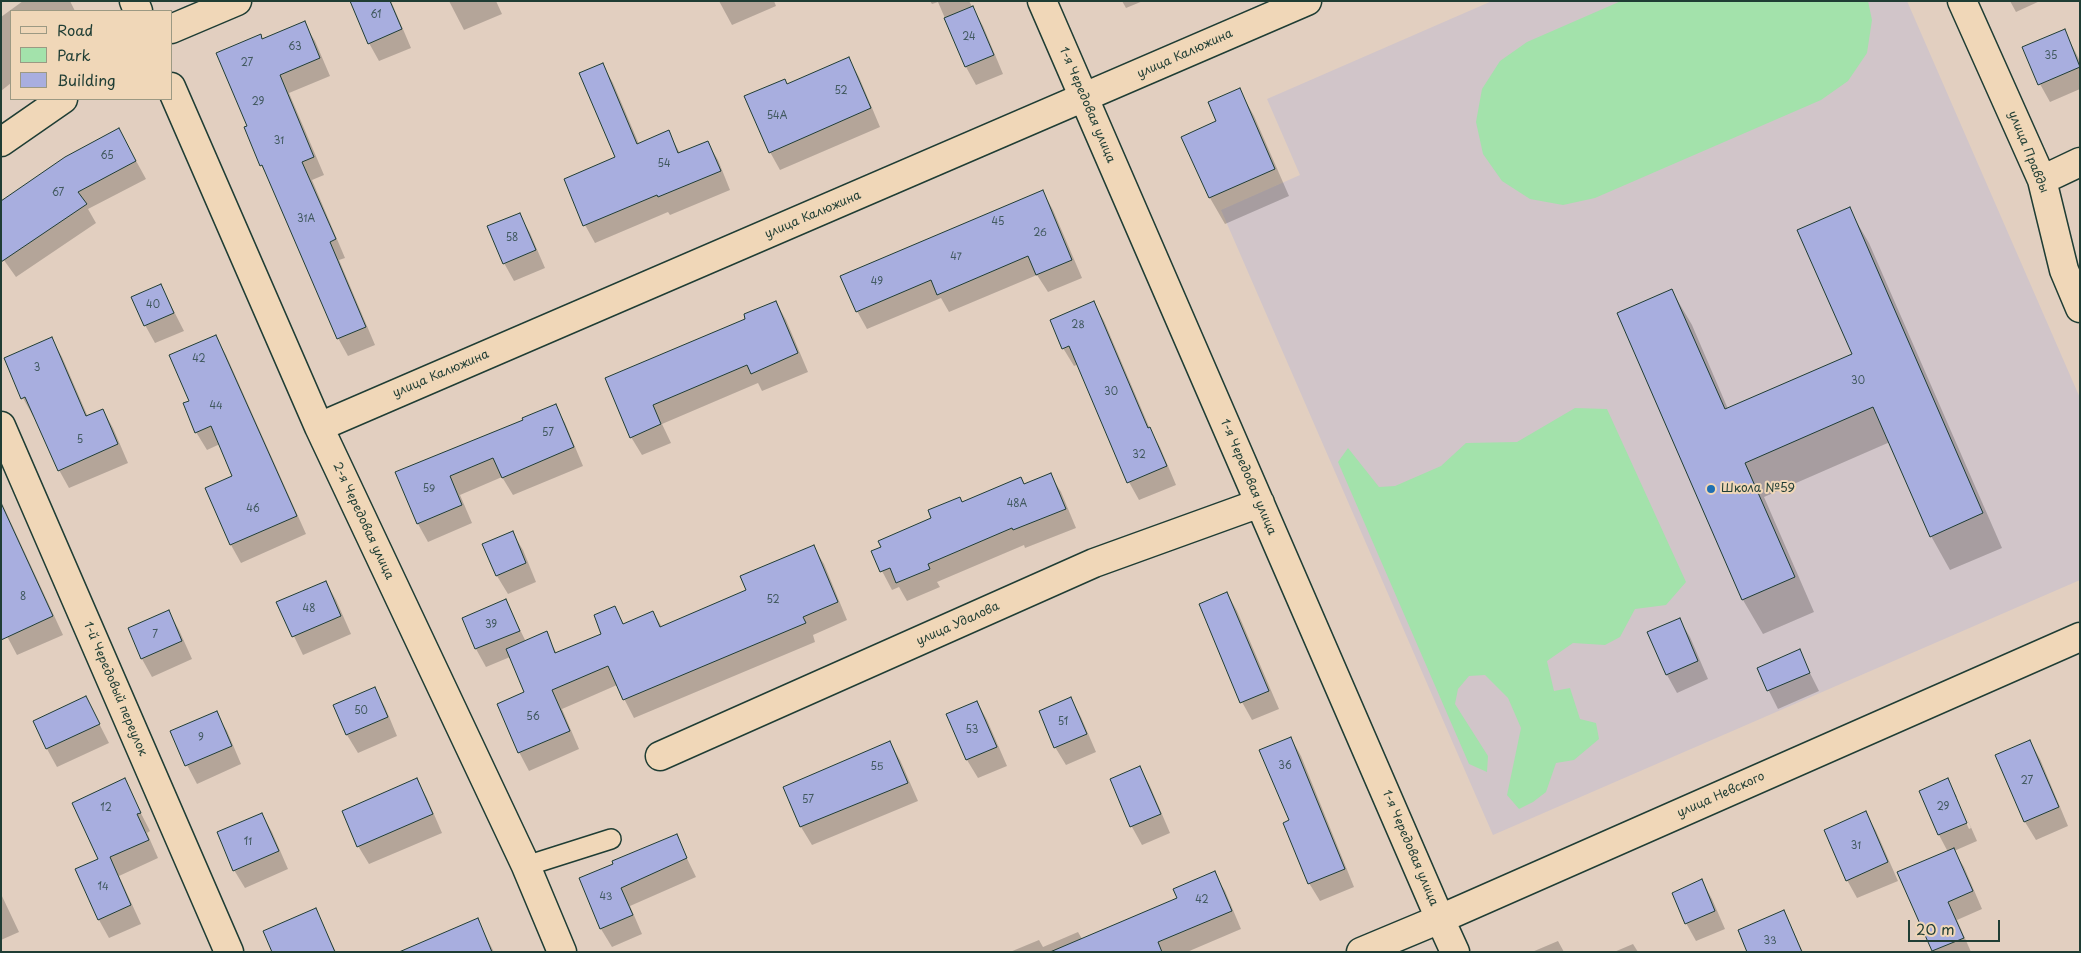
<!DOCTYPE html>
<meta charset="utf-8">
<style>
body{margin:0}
#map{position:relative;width:2081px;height:953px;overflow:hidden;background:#e2cfc0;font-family:"Playpen Sans",sans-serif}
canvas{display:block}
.frame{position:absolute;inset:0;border:2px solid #1f3d34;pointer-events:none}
.legend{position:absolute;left:10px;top:10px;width:162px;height:90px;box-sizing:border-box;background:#f0d7b8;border:1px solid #9c9983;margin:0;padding:6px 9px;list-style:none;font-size:15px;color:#1f3d34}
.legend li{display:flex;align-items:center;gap:10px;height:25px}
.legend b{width:25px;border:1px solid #9c9983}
.scale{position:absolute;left:1908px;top:920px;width:92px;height:22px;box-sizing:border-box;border:2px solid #1f3d34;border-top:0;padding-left:6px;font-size:15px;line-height:18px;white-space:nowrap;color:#1f3d34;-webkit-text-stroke:4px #f0d7b8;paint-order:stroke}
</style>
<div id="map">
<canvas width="2081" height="953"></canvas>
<div class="frame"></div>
<ul class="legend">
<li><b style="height:6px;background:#f0d7b8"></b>Road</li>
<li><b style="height:14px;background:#a3e2ab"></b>Park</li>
<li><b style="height:14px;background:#a8aedf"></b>Building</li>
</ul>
<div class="scale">20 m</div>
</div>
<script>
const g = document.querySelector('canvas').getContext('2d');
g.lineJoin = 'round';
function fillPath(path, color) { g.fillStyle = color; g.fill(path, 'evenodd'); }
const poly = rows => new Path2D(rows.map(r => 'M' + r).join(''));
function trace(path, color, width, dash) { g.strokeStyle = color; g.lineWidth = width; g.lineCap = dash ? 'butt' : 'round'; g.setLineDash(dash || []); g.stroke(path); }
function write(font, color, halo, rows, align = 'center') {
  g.font = font + ' "Playpen Sans",sans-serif'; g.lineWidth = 4; g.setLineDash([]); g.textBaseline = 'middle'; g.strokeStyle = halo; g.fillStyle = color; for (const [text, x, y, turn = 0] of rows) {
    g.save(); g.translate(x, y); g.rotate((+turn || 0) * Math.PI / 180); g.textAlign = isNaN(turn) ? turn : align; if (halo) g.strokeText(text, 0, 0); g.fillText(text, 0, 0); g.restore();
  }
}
const built = poly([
 [1492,1,1907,1,2080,398,2080,580,1493,835,1221,210,1300,175,1267,99]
]);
const green = poly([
 [1621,1,1868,1,1872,20,1867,53,1848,81,1821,100,1595,198,1563,205,1530,199,1502,181,1483,154,1476,122,1482,89,1500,61,1527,42],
 [1575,408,1607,409,1686,582,1666,605,1635,609,1620,637,1605,645,1573,643,1547,661,1554,691,1570,688,1580,719,1596,723,1599,739,1574,760,1556,763,1546,792,1533,802,1519,809,1507,795,1521,728,1508,698,1485,675,1469,676,1458,689,1455,704,1488,756,1487,772,1469,764,1338,462,1348,448,1379,487,1395,486,1441,466,1466,443,1517,442]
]);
const shadow = poly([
 [23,1,70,1,75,11,11,11,11,83,1,91,1,17],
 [351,1,391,1,411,48,379,61,369,43],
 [449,1,496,1,502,14,464,30],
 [719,1,774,1,776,6,732,25],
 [930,1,969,1,983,26,1003,74,976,85,966,67,938,2,932,4],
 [1122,1,1143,1,1126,8],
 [2010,1,2040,1,2016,12],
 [304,23,315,41,330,76,289,93,324,175,312,180,345,258,339,260,375,345,348,356,338,338,271,183,261,165,248,127,262,40],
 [2064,30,2080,61,2080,89,2050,102,2040,84],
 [849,59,859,77,880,127,780,170,770,152,787,85],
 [603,65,613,83,639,144,668,132,680,153,707,142,718,160,730,190,670,215,668,212,595,243,585,225,617,158],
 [1239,89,1254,116,1289,196,1225,224,1210,198],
 [129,148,146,179,88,209,96,223,16,277,1,256],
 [1043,192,1053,210,1082,278,1048,292,1037,275,949,312,941,298,867,329,857,311],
 [1849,209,1869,243,2002,548,1950,570,1931,536,1890,442,1764,497,1814,612,1763,634,1743,600,1619,314,1672,291,1692,325,1728,409,1853,355],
 [519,214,530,233,545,268,514,281,504,263],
 [161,286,184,331,155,343,145,325],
 [776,302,786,320,808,372,762,391,758,383,662,424,671,443,642,455,631,437,607,379,747,319],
 [1094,303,1104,321,1150,429,1160,447,1176,485,1139,500,1129,482,1079,364,1074,366,1063,348],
 [216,337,226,355,306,534,241,563,231,545,234,477,220,444,207,450,196,432,191,401],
 [52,339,62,357,88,417,103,410,113,428,128,463,69,488,59,470,35,416,33,416,23,398,6,359],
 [555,405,565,423,583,466,513,495,502,477,460,495,472,523,428,542,418,524,397,473,524,421],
 [1050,474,1061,492,1076,528,1025,548,1024,545,937,582,940,587,907,601,899,587,892,590,872,552,962,503,1024,485],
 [1,501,63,635,17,655,1,625],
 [512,532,523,550,536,582,508,594,497,576,484,544],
 [813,546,824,564,847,620,813,635,815,642,634,718,617,685,562,709,579,749,529,771,519,752,526,693,510,657,486,667,476,649,463,619,506,601,526,642,546,633,557,654,603,634,614,608,624,625,653,612,662,627,747,591],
 [326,582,336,600,351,634,303,655,278,603],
 [1227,593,1237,611,1279,709,1252,720,1242,702],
 [169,612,179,630,192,659,152,677,142,659],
 [1679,619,1690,637,1708,679,1677,693,1667,675],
 [1799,651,1819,691,1778,709,1758,669],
 [375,689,385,707,397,736,358,753,347,735,335,706],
 [86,698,109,743,57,767,47,749],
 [1071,699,1081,717,1096,752,1066,765,1055,747],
 [977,702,987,720,1007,766,978,778,967,760,948,714],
 [216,713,227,731,241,764,197,784,187,765,172,732],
 [1291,738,1301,756,1354,887,1320,901,1309,883],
 [2030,741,2040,759,2068,826,2036,840,2025,822,1997,756],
 [890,742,900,760,918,801,812,845,801,827,785,787],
 [1140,768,1150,786,1170,833,1142,845,1132,827,1112,780],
 [124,780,150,831,147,833,158,858,119,876,141,924,109,938,99,920,77,870,99,859],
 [417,780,427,798,442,833,369,864,358,846],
 [1948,780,1957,797,1955,797,1969,829,1971,828,1958,798,1977,841,1954,851,1964,867,1982,909,1957,920,1971,952,1934,952,1899,873,1948,852,1939,835,1920,791],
 [1866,813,1876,831,1898,881,1857,898,1847,880],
 [262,814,272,832,288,869,245,888,234,870],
 [676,836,696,877,630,906,642,934,612,947,601,929,580,879],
 [1214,873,1225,891,1241,929,1187,952,1010,952,1039,940,1043,947,1078,932,1082,939,1178,899],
 [1702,881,1712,899,1725,929,1696,941,1686,923],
 [1,894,19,932,1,940],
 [315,909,336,952,273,952],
 [1784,912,1803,952,1748,952],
 [477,919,494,952,443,952],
 [1558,941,1564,952,1532,952],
 [1633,944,1638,952,1614,952]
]);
const building = poly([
 [350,1,390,1,402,29,368,44,350,1],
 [973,6,994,55,965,67,944,18,973,6],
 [305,21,320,58,280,75,314,157,302,162,336,239,330,242,366,327,337,339,262,165,260,166,244,127,247,126,216,53,261,34,262,39,305,21],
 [2065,29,2080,67,2038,85,2022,47,2065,29],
 [849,57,871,108,769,153,744,96,785,79,787,84,849,57],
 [603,63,637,144,669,130,678,153,708,141,721,171,658,197,657,195,583,226,564,179,615,157,579,73,603,63],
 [1240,88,1275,169,1209,198,1181,137,1216,121,1208,102,1240,88],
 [119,128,136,161,78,192,87,204,1,262,1,201,65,157,119,128],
 [1043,190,1072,260,1036,275,1028,256,937,295,931,280,856,312,840,276,1043,190],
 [1850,207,1983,513,1930,537,1873,407,1745,463,1795,577,1742,600,1617,313,1672,289,1725,409,1852,354,1797,230,1850,207],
 [520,213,536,250,503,264,487,226,520,213],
 [161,284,174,313,144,326,131,297,161,284],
 [776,301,798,353,751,374,747,365,653,405,661,424,630,438,605,378,745,319,744,314,776,301],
 [1094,301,1148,428,1150,427,1167,466,1127,483,1069,346,1062,349,1050,320,1094,301],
 [216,335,297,516,230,545,205,488,232,476,211,426,195,433,183,403,189,401,169,355,216,335],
 [52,337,86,416,103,409,118,444,58,471,25,397,21,399,4,358,52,337],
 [556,404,574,447,502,478,493,458,450,476,462,505,417,524,395,472,523,420,522,418,556,404],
 [1051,473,1066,509,1013,530,1012,528,928,564,930,569,896,583,890,568,880,572,871,551,881,547,878,541,931,518,928,510,960,497,962,502,1021,477,1024,484,1051,473],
 [1,503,53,616,1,640,1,503],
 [513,531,526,563,496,576,482,544,513,531],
 [814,545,838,602,803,617,806,623,623,700,608,666,552,690,570,731,518,753,497,704,524,692,506,649,547,631,555,653,601,634,594,615,615,606,623,624,653,611,660,627,746,590,740,576,814,545],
 [326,581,341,616,292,637,276,602,326,581],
 [1227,592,1269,691,1240,703,1199,604,1227,592],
 [506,599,520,631,475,649,462,618,506,599],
 [169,610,182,641,141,659,128,628,169,610],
 [1680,618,1698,661,1666,675,1647,632,1680,618],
 [1800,649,1810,673,1767,691,1757,668,1800,649],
 [375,687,388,717,346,735,333,705,375,687],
 [86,696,100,724,46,749,33,721,86,696],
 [1071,697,1087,734,1054,748,1039,711,1071,697],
 [977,701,997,747,966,760,946,714,977,701],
 [217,711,232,746,185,766,170,731,217,711],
 [1291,737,1345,869,1308,884,1283,823,1289,820,1259,750,1291,737],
 [2030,740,2059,807,2024,822,1995,755,2030,740],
 [890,741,908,783,800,827,783,787,890,741],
 [1140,766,1161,814,1130,827,1110,779,1140,766],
 [125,778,141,813,137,814,149,840,110,857,131,905,98,920,75,869,98,859,72,803,125,778],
 [417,778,433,814,357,847,342,811,417,778],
 [1948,778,1967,823,1938,835,1919,791,1948,778],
 [1866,811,1888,862,1846,881,1824,830,1866,811],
 [262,813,279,851,233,871,217,832,262,813],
 [677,834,687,858,621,888,633,915,600,929,579,878,613,864,612,861,677,834],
 [1954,848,1973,891,1948,902,1964,938,1932,951,1897,872,1954,848],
 [1215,871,1232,911,1158,942,1162,952,1050,952,1177,898,1173,889,1215,871],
 [1702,879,1715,911,1685,924,1672,893,1702,879],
 [316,908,335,952,272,952,263,931,316,908],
 [1784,910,1802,952,1747,952,1738,930,1784,910],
 [478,918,492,952,399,952,478,918]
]);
const lane = poly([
 [526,866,611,839]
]);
const street = poly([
 [134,1,138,11],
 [1042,1,1440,919,1361,952],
 [1962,1,2042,180,2064,270,2080,308],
 [171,29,237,1],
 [171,87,319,427,526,866,562,952],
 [1,142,63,99],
 [2042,180,2080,162],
 [1,426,229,952],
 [319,427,1307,1],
 [660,756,1094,563,1260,503]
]);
const secondary = poly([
 [1455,952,1440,919,2080,637]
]);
const markers = [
 [1711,489,5,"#1f6fb2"]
];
const numberNames = [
 ["61",376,15],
 ["24",969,37],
 ["63",295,47],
 ["35",2051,56],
 ["27",247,63],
 ["52",841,91],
 ["29",258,102],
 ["54А",777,116],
 ["31",279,141],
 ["65",107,156],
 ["54",664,164],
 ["67",58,193],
 ["31А",306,219],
 ["45",998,222],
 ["26",1040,233],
 ["58",512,238],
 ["47",956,257],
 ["49",877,282],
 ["40",153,305],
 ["28",1078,325],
 ["42",199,359],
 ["3",37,368],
 ["30",1858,381],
 ["30",1111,392],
 ["44",216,406],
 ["57",548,433],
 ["5",80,440],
 ["32",1139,455],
 ["59",429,489],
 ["48А",1017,504],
 ["46",253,509],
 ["8",23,597],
 ["52",773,600],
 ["48",309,609],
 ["39",491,625],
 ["7",155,635],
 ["50",361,711],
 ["56",533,717],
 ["51",1063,722],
 ["53",972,730],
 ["9",201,738],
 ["36",1285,766],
 ["55",877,767],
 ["27",2027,781],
 ["57",808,800],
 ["29",1943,807],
 ["12",106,808],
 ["11",248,842],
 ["31",1856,846],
 ["14",103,887],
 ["43",606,897],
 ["42",1202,900],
 ["33",1770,941]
];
const streetNames = [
 ["улица Калюжина",1185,54,-24],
 ["1-я Чередовая улица",1087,105,67],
 ["улица Правды",2028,152,68],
 ["улица Калюжина",813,215,-23],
 ["улица Калюжина",441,374,-23],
 ["1-я Чередовая улица",1248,477,67],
 ["2-я Чередовая улица",363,521,65],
 ["улица Удалова",958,624,-24],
 ["1-й Чередовый переулок",115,689,67],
 ["улица Невского",1721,795,-24],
 ["1-я Чередовая улица",1410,848,67]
];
const poiNames = [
 ["Школа №59",1721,489]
];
fillPath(built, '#d1c5c9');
fillPath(green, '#a3e2ab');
fillPath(shadow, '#0003');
fillPath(building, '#a8aedf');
trace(building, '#1f3d34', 1);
trace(lane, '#1f3d34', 22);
trace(street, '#1f3d34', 31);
trace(secondary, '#1f3d34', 31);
trace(lane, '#f0d7b8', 19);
trace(street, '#f0d7b8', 28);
trace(secondary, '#f0d7b8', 28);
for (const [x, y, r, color] of markers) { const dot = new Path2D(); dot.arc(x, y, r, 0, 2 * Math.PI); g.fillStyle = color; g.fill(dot); trace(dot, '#f0d7b8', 2); }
write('10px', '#41595f', null, numberNames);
write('12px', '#1f3d34', '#f0d7b8', streetNames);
write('12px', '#1f3d34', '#f0d7b8', poiNames, 'left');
</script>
